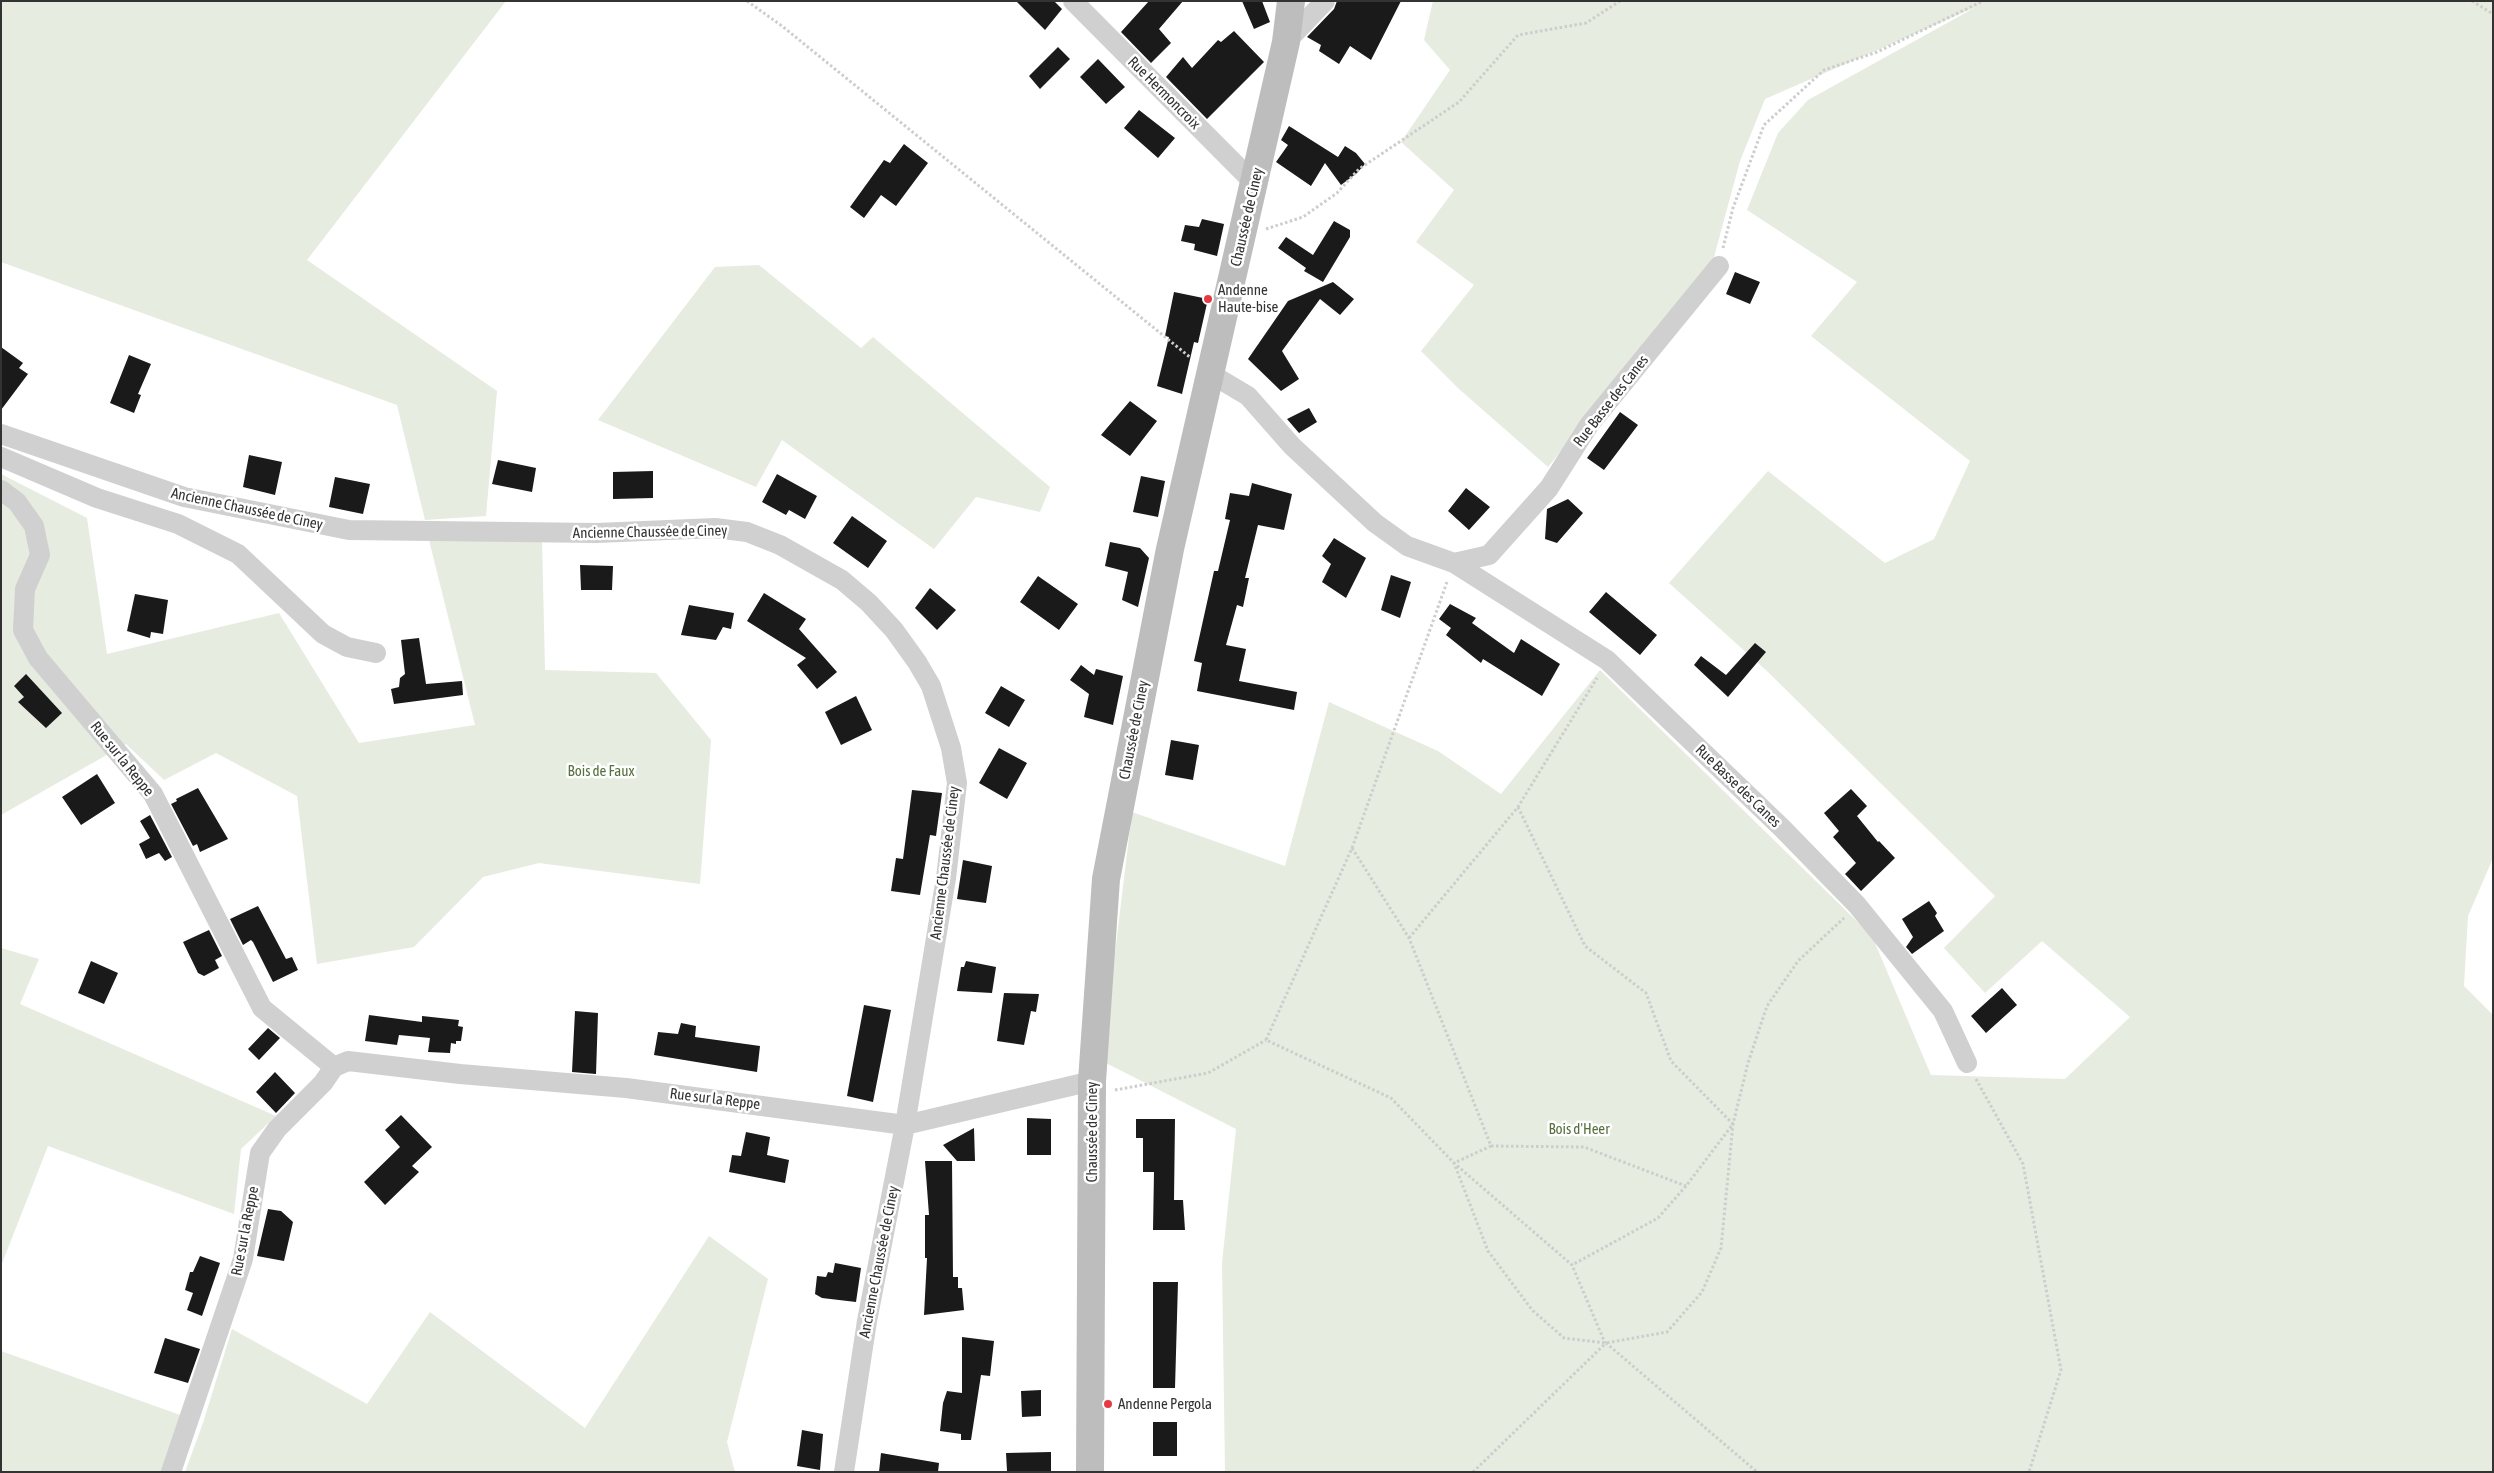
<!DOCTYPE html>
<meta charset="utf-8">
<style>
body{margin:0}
#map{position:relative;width:2494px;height:1473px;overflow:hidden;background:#fff;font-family:"Asap Condensed",sans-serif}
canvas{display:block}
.frame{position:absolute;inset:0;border:2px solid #333;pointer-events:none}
</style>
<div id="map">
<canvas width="2494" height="1473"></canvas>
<div class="frame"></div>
</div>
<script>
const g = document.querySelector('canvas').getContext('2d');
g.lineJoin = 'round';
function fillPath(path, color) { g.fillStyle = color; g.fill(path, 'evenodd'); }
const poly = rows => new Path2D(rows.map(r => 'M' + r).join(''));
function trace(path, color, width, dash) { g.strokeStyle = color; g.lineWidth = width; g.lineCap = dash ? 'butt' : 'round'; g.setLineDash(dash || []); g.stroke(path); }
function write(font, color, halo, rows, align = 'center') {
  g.font = font + ' "Asap Condensed",sans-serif'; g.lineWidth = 5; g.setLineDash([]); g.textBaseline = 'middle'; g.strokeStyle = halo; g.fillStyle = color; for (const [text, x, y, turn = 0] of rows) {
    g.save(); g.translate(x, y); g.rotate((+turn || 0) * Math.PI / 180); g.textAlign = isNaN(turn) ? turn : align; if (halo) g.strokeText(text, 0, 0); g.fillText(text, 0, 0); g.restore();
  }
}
const green = poly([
 [1,1,506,1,307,260,497,391,486,516,425,520,397,405,1,262],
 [1433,1,2493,1,2493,858,2468,916,2464,986,2493,1015,2493,1472,1225,1472,1222,1263,1236,1129,1102,1061,1132,812,1285,866,1329,702,1438,751,1501,794,1600,670,1872,936,1931,1075,2065,1079,2130,1017,2042,941,1985,993,1944,948,1995,896,1768,672,1669,583,1768,471,1885,563,1934,539,1970,461,1811,336,1857,282,1747,210,1778,133,1808,100,1976,7,1765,99,1740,161,1711,268,1548,467,1459,389,1421,351,1474,285,1416,242,1454,190,1401,142,1450,70,1424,40],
 [759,265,861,348,873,337,1050,487,1040,512,976,497,934,549,782,440,756,487,598,420,715,267],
 [1,474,87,518,107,654,279,613,359,743,475,725,429,540,542,540,545,670,656,673,711,740,700,884,539,863,483,877,414,947,317,964,297,796,216,753,164,780,126,744,1,815],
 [1,948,39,959,20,1004,276,1116,241,1149,234,1214,48,1146,1,1266],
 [709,1236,768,1279,727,1442,735,1472,185,1472,203,1423,232,1329,367,1404,430,1312,585,1428],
 [1,1351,183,1416,163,1472,1,1472]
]);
const building = poly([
 [1016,1,1054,1,1062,9,1045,30],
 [1149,1,1183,1,1159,29,1171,43,1151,63,1121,32],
 [1242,1,1262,1,1270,22,1254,29],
 [1337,1,1401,1,1371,60,1350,46,1339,64,1319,51,1321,45,1307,37,1334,9],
 [1234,31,1264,62,1207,119,1166,77,1183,57,1192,68,1218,40,1221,42],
 [1058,47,1070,59,1040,89,1029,76],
 [1098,59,1125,87,1106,104,1080,77],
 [1139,110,1175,138,1158,158,1124,128],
 [1289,126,1338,157,1345,146,1356,153,1365,164,1357,173,1341,185,1325,163,1311,186,1276,162,1288,145,1281,140],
 [904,144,928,163,896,206,881,195,864,218,850,207,884,160,890,163],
 [1202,219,1224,224,1217,256,1194,250,1195,244,1181,241,1185,225,1199,227],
 [1334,221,1350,230,1350,237,1323,282,1304,271,1306,268,1278,248,1286,237,1313,255],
 [1735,272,1760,282,1750,304,1726,294],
 [1333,282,1354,299,1340,315,1320,299,1282,351,1299,379,1281,391,1248,359,1288,301],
 [1174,292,1208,299,1198,343,1194,342,1182,394,1157,386,1169,337,1165,336],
 [1,347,23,363,19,368,28,374,1,410],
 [129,355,151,364,138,394,141,395,134,413,110,403],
 [1130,401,1157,421,1130,456,1101,435],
 [1309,408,1317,422,1299,433,1287,419],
 [1620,412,1638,425,1604,470,1587,458],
 [249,455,282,462,275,495,243,487],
 [498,460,536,468,532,492,492,484],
 [653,471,653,498,613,499,613,472],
 [777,474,817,496,805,519,789,510,786,515,762,502],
 [1141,476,1165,481,1158,517,1133,512],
 [335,477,370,484,363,514,329,507],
 [1252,483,1292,494,1284,530,1258,525,1245,578,1249,578,1243,607,1237,605,1226,645,1246,649,1239,681,1297,692,1294,710,1197,691,1202,663,1194,661,1214,571,1218,571,1230,520,1225,519,1230,493,1249,496],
 [1466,488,1490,507,1469,530,1448,511],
 [1568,499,1583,513,1557,543,1545,539,1547,509],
 [852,516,887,541,868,568,833,543],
 [1334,538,1366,558,1346,598,1322,582,1331,564,1322,556],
 [1110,542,1140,548,1149,558,1138,607,1122,600,1128,572,1105,566],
 [580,565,613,566,612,590,581,590],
 [1391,575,1411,582,1400,618,1381,610],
 [1038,576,1078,604,1059,630,1020,602],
 [930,588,956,610,937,630,915,608],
 [1606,592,1657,635,1640,655,1589,612],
 [764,593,806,619,799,629,837,672,817,689,797,665,806,658,747,621],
 [135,594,168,600,163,634,151,632,150,638,127,631],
 [1450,604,1476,618,1472,623,1514,653,1521,639,1560,664,1542,696,1483,659,1481,663,1446,635,1451,628,1439,619],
 [689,605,734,613,731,629,723,627,716,640,681,635],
 [419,638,426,684,462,681,463,695,394,704,391,689,399,687,400,678,405,674,401,640],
 [1755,643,1766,652,1728,697,1694,665,1701,656,1726,675],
 [1081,665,1094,675,1096,669,1123,676,1113,725,1084,717,1089,694,1070,680],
 [26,674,62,713,46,728,18,702,24,697,14,686],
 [1001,686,1025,700,1009,727,985,713],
 [856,696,872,730,841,745,825,712],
 [1171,740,1199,745,1193,780,1165,775],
 [999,748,1027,763,1007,799,979,783],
 [97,774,115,803,81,825,62,797],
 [198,788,228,839,200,852,197,844,193,846,171,804,177,801,176,799],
 [1851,789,1867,806,1857,816,1878,842,1879,841,1895,858,1861,891,1845,874,1856,863,1833,837,1839,831,1824,813],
 [912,790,942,793,936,836,930,835,920,895,891,891,896,858,903,859],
 [150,815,172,857,165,861,159,853,146,859,139,844,150,838,140,821],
 [963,860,992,866,986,903,957,899],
 [1929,901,1937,913,1935,916,1944,931,1912,954,1906,947,1913,937,1902,919],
 [258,906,286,959,292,957,298,970,273,982,253,942,251,940,243,945,230,919],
 [209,930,222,956,215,960,219,968,204,976,198,973,183,942],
 [91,961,118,973,104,1004,78,993],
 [966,961,996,967,992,993,957,991,961,967,964,967],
 [2002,988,2017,1005,1986,1033,1971,1016],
 [1004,993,1039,994,1036,1012,1031,1011,1024,1045,997,1041],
 [864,1005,891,1010,873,1102,847,1096],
 [575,1011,598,1013,596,1074,572,1072],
 [369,1015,422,1022,422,1016,459,1020,458,1026,463,1027,461,1041,456,1041,456,1044,451,1043,450,1053,428,1052,430,1038,399,1035,397,1045,365,1041],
 [681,1023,696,1026,695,1037,760,1046,757,1072,654,1055,658,1032,678,1034],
 [268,1028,280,1038,259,1060,248,1049],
 [275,1072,295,1093,276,1113,256,1092],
 [401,1115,432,1147,412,1166,419,1172,385,1205,364,1182,400,1147,385,1130],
 [1027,1118,1051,1119,1051,1155,1027,1155],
 [1136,1119,1175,1119,1174,1200,1183,1200,1185,1230,1153,1230,1154,1172,1143,1172,1143,1138,1136,1138],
 [974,1128,975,1161,957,1161,943,1145],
 [746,1132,770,1137,767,1155,789,1160,785,1183,729,1172,732,1155,741,1156],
 [925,1161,952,1161,953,1277,958,1277,958,1288,962,1288,964,1310,924,1315,927,1258,925,1258,925,1215,929,1215],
 [268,1209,281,1211,293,1222,284,1261,257,1256],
 [200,1256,220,1263,202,1316,187,1310,193,1293,185,1290,190,1272,193,1272],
 [835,1263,861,1268,856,1302,822,1298,815,1294,817,1276,826,1277,828,1272,833,1273],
 [1153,1282,1178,1282,1175,1388,1153,1388],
 [962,1337,994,1341,990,1376,981,1375,971,1440,961,1440,961,1434,940,1431,943,1403,947,1391,962,1393],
 [165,1338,200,1349,188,1383,154,1373],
 [1041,1390,1041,1416,1022,1417,1021,1391],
 [1153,1422,1177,1422,1177,1456,1153,1456],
 [802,1430,823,1434,820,1470,797,1466],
 [1051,1452,1051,1472,1007,1471,1006,1453],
 [881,1453,939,1463,938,1472,879,1472]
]);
const path = poly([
 [747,1,782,26,1191,358],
 [2472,1,2493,14],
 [1266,229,1303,217,1337,193,1359,169,1459,102,1518,35,1586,23,1620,1],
 [1723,248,1733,208,1764,125,1824,70,1877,52,1983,1],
 [1447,582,1352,848,1266,1040,1391,1098,1454,1163,1488,1251,1532,1310,1564,1338,1606,1343,1667,1332,1702,1292,1721,1248,1733,1124,1748,1063,1767,1006,1798,961,1844,918],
 [1518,807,1585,946,1646,993,1671,1061,1733,1124,1686,1186,1658,1218,1572,1265],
 [1352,848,1409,938,1491,1146,1454,1163,1572,1265,1605,1343],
 [1409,938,1518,807,1597,678],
 [1976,1079,2023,1164,2061,1370,2029,1472],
 [1115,1090,1208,1073,1266,1040],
 [1491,1146,1584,1147,1686,1186],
 [1473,1472,1606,1343,1757,1472]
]);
const minor = poly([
 [1073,1,1254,183],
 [1286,42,1325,1],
 [1211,374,1248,396,1292,446,1375,523,1407,546,1454,563,1489,555,1549,488,1589,425,1719,266],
 [1,434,184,497,349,530,597,533,715,528,747,532,780,545,842,580,869,603,894,630,917,662,931,686,951,748,957,783,946,878,905,1125,867,1321,844,1472],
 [1,457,97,498,178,524,238,554,323,634,347,647,376,653],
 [1,490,17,502,34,526,40,555,25,589,23,630,38,658,153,794,262,1008,334,1067],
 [1454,563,1607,660,1782,828,1857,905,1943,1011,1967,1063],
 [171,1472,243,1259,260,1153,277,1129,323,1083,334,1067,348,1061,460,1074,626,1088,905,1125,1092,1081]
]);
const secondary = poly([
 [1090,1472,1092,1081,1106,879,1170,549,1286,42,1291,1]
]);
const markers = [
 [1208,299,5,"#e63946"],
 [1108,1404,5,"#e63946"]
];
const streetNames = [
 ["Rue Hermoncroix",1164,93,45],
 ["Chaussée de Ciney",1247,217,-77],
 ["Rue Basse des Canes",1611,401,-52],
 ["Ancienne Chaussée de Ciney",247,509,12],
 ["Ancienne Chaussée de Ciney",650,532,-1],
 ["Chaussée de Ciney",1134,730,-79],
 ["Rue sur la Reppe",122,759,51],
 ["Rue Basse des Canes",1738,786,44],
 ["Ancienne Chaussée de Ciney",945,863,-83],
 ["Rue sur la Reppe",715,1099,7],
 ["Chaussée de Ciney",1092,1132,-90],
 ["Rue sur la Reppe",245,1231,-79],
 ["Ancienne Chaussée de Ciney",879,1262,-79]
];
const poiNames = [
 ["Andenne",1218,290],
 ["Haute-bise",1218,307],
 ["Andenne Pergola",1118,1404]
];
const parkNames = [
 ["Bois de Faux",601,771],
 ["Bois d'Heer",1579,1129]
];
fillPath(green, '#e6ecdf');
fillPath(building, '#1a1a1a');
trace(path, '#cdcdcd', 3, [2.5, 2.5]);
trace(minor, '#d0d0d0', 20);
trace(secondary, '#bdbdbd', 28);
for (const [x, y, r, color] of markers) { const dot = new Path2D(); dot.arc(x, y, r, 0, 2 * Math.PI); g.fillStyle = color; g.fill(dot); trace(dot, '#fff', 2); }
write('15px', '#333', '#fff', streetNames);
write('15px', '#333', '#fff', poiNames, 'left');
write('15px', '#56703f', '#fff', parkNames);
</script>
